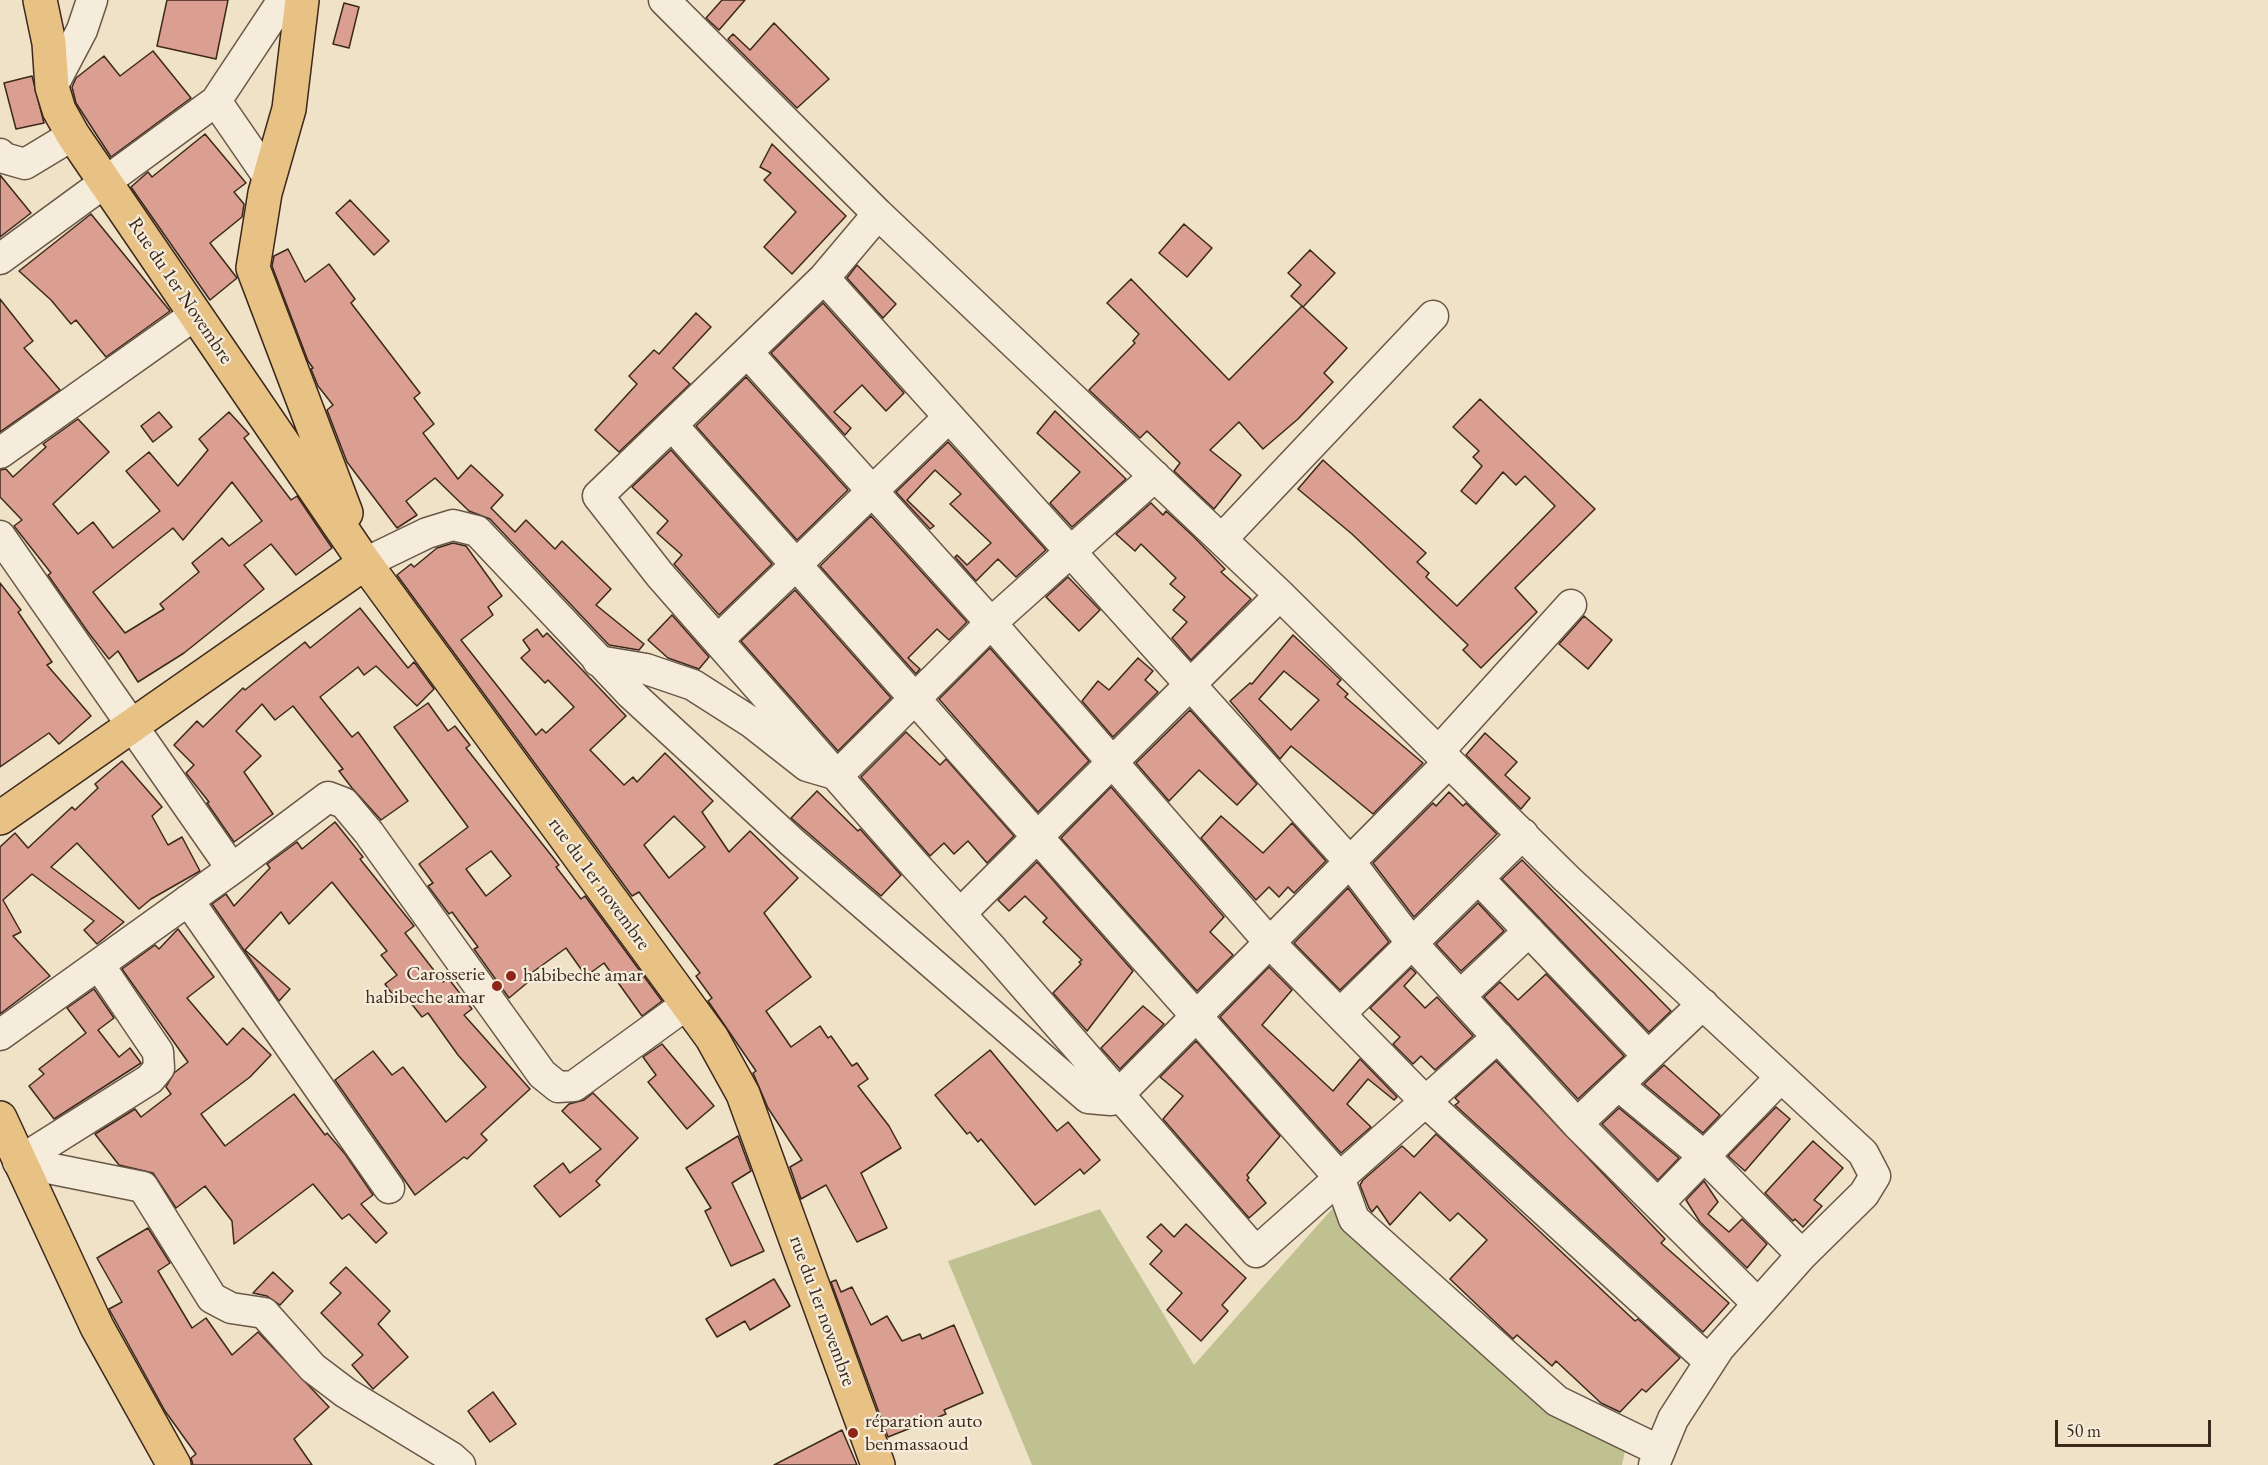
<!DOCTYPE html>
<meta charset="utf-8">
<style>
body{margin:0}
#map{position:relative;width:2268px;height:1465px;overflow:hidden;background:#f0e2c7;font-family:"EB Garamond",serif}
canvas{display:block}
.scale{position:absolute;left:2055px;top:1420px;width:156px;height:27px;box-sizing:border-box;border:3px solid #3c291c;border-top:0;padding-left:8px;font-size:18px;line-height:21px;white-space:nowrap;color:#3c291c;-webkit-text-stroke:4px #f5ecdb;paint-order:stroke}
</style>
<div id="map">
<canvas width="2268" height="1465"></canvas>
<div class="scale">50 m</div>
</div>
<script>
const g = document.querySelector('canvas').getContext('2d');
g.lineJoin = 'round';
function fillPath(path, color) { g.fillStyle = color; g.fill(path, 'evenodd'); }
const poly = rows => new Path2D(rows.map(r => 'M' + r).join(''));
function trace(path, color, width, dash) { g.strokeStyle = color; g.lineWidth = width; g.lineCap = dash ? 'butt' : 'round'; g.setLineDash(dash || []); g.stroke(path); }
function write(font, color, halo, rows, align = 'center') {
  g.font = font + ' "EB Garamond",serif'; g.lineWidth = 4.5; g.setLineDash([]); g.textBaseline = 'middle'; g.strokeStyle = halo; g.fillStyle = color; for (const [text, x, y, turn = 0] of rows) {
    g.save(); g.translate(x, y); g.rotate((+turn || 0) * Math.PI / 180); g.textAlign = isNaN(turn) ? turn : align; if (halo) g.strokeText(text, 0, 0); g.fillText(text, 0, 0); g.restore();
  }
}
const green = poly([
 [1347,1192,1626,1446,1622,1465,1032,1465,948,1261,1100,1209,1194,1365]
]);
const building = poly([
 [167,0,228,0,216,59,157,46,167,0],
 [722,0,745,0,719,30,706,18,722,0],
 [344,3,359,7,349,48,333,44,344,3],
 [774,23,829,79,797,108,728,39,733,34,750,50,774,23],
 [153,51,191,98,111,157,76,103,72,87,76,78,104,56,120,76,153,51],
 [32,76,44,123,16,129,4,83,32,76],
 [205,134,246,183,234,192,244,204,242,217,210,243,237,278,210,300,131,187,148,172,152,177,205,134],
 [772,144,846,216,792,274,764,247,796,212,764,180,771,173,760,167,772,144],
 [0,175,31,213,0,237,0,175],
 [350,200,389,241,374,255,336,213,350,200],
 [91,214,170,311,106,357,76,320,71,324,51,300,19,271,91,214],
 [1184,224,1212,248,1187,277,1159,253,1184,224],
 [288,249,305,282,329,264,355,299,351,303,420,393,414,398,434,424,423,433,458,479,471,465,503,495,491,508,515,532,526,520,555,549,562,541,611,589,596,605,644,644,639,650,609,645,490,519,469,511,435,478,406,501,417,515,397,528,347,462,327,410,333,405,318,386,311,369,313,368,308,361,272,266,274,256,288,249],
 [1310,250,1335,273,1303,307,1291,296,1301,285,1288,273,1310,250],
 [857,265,896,304,883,318,847,278,857,265],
 [1131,279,1229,380,1302,306,1347,348,1324,373,1333,382,1298,419,1263,449,1239,422,1210,450,1241,475,1214,509,1174,471,1180,463,1147,431,1140,438,1089,390,1135,343,1133,341,1139,334,1107,303,1131,279],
 [0,299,33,341,24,348,60,390,0,432,0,299],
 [823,303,904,393,886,411,862,385,834,412,851,428,845,435,771,353,823,303],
 [696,313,711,327,673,368,690,384,619,452,595,430,637,384,629,376,654,350,659,354,696,313],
 [746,377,848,490,797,540,696,426,746,377],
 [1480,399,1595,509,1515,588,1537,612,1481,668,1463,650,1468,645,1352,534,1298,489,1323,460,1426,553,1417,562,1429,573,1426,577,1457,606,1555,506,1525,476,1516,485,1503,472,1476,504,1461,491,1482,466,1473,457,1479,451,1453,427,1480,399],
 [1055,411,1126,479,1072,527,1050,503,1080,472,1037,433,1055,411],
 [159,412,172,427,153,442,141,426,159,412],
 [229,412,249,434,244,438,291,500,297,496,332,548,296,575,271,544,244,565,264,589,184,653,138,682,118,651,109,659,88,632,48,575,51,573,14,526,22,520,0,497,0,470,6,469,13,477,46,447,43,444,78,419,109,452,53,504,78,534,93,522,113,548,160,511,126,471,149,452,178,486,208,450,199,439,229,412],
 [232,482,262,521,229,546,222,538,192,563,199,572,160,604,164,609,125,633,93,592,173,528,183,540,232,482],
 [948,442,1046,550,1016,577,998,559,976,581,955,557,957,555,967,565,991,543,950,504,961,494,935,470,907,500,934,526,930,529,896,492,948,442],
 [671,450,772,564,719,615,674,564,682,555,657,533,668,521,632,487,671,450],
 [1151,503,1163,515,1166,511,1193,536,1225,569,1221,572,1251,599,1191,660,1172,638,1187,622,1173,610,1185,597,1170,584,1176,578,1141,544,1135,551,1116,534,1151,503],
 [871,516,967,622,949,640,937,629,908,658,920,669,916,674,820,566,871,516],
 [453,543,466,546,502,596,488,607,493,615,461,640,536,735,542,729,546,733,574,707,548,680,545,683,521,658,530,650,523,640,537,629,543,637,547,633,626,716,590,750,624,785,633,777,637,782,665,753,713,801,702,812,729,852,750,831,798,878,764,913,811,977,766,1011,791,1047,820,1026,828,1038,831,1036,852,1066,857,1063,868,1079,858,1086,889,1126,901,1148,861,1173,887,1228,857,1242,826,1185,801,1199,790,1167,802,1160,768,1108,753,1073,756,1071,708,1001,712,998,696,976,700,973,639,892,632,896,397,575,411,564,414,567,437,548,453,543],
 [674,816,705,847,669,878,644,845,674,816],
 [1068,577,1100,610,1079,631,1046,597,1068,577],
 [0,583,21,610,18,612,52,662,47,665,91,716,59,744,49,733,0,767,0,583],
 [795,590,891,698,838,751,741,641,795,590],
 [360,608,408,668,414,662,434,689,417,706,376,666,364,675,358,667,320,697,352,737,358,732,408,801,381,820,352,788,339,771,343,769,293,706,275,720,262,704,236,731,261,756,244,772,273,814,234,842,207,803,209,802,186,773,194,765,174,745,197,721,203,727,243,688,245,690,305,642,310,648,360,608],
 [672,615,709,657,699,669,668,658,648,640,672,615],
 [1584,616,1612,640,1588,669,1559,644,1584,616],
 [1293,635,1341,680,1337,684,1348,694,1345,697,1423,763,1373,814,1291,746,1280,759,1230,701,1250,683,1252,684,1293,635],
 [1284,671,1319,700,1291,730,1259,699,1284,671],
 [990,648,1089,761,1038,812,939,699,990,648],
 [1138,658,1153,671,1145,680,1158,692,1113,737,1082,701,1098,681,1109,690,1138,658],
 [428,703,448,731,455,726,470,745,466,748,559,865,556,867,581,899,585,896,662,1001,642,1016,604,963,586,976,566,948,530,974,533,978,509,998,474,949,478,947,452,912,449,914,428,886,433,883,419,864,468,827,394,727,428,703],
 [491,851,511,876,486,896,466,869,491,851],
 [1190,710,1257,784,1237,805,1199,770,1169,801,1136,763,1190,710],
 [906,732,940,765,946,759,1014,836,987,863,968,841,954,854,944,843,930,856,861,777,906,732],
 [1485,733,1517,762,1505,775,1530,798,1521,809,1466,755,1485,733],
 [122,761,162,807,152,816,168,845,182,837,200,871,151,899,139,909,77,843,51,867,124,922,97,944,84,930,94,921,32,874,3,900,21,932,13,936,50,976,0,1014,0,847,15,833,28,848,72,807,75,810,98,788,95,784,122,761],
 [1111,787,1224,917,1210,932,1233,955,1197,991,1061,838,1111,787],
 [817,791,858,831,860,829,901,875,881,896,791,818,817,791],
 [1449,792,1463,806,1466,803,1497,834,1414,917,1373,863,1433,803,1436,806,1449,792],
 [1221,816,1263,853,1292,823,1326,861,1294,893,1288,887,1279,897,1269,887,1256,900,1201,838,1221,816],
 [335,822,363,857,360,859,414,926,405,933,443,982,448,978,472,1009,464,1015,530,1089,481,1134,487,1140,467,1159,464,1157,415,1195,335,1080,373,1051,392,1075,403,1067,446,1122,486,1087,458,1055,428,1013,422,1017,403,993,396,999,385,984,397,975,381,955,387,951,332,882,289,924,281,912,245,950,290,989,279,1001,212,904,226,894,234,906,270,868,267,864,297,842,302,849,335,822],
 [1522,860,1671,1011,1649,1032,1502,879,1522,860],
 [1037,862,1133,971,1087,1031,1053,993,1081,964,1079,962,1082,960,1043,922,1047,918,1025,896,1009,911,998,900,1037,862],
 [1348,888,1389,942,1340,990,1294,943,1348,888],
 [1478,903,1504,931,1461,971,1436,944,1478,903],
 [178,929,214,977,187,998,227,1045,243,1028,271,1055,250,1077,201,1114,225,1146,294,1094,325,1135,327,1133,345,1154,373,1195,361,1204,387,1233,376,1243,349,1214,342,1219,313,1184,234,1244,232,1221,205,1186,176,1208,153,1173,119,1165,95,1134,135,1109,141,1117,171,1094,166,1087,174,1073,188,1062,122,969,155,945,159,949,178,929],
 [1269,967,1292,990,1262,1025,1333,1091,1360,1059,1397,1097,1394,1100,1368,1079,1347,1104,1371,1127,1341,1153,1220,1017,1269,967],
 [1411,968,1416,973,1404,986,1425,1008,1437,997,1473,1036,1435,1070,1421,1056,1413,1064,1393,1044,1400,1037,1370,1008,1411,968],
 [1546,974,1624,1056,1578,1099,1484,997,1500,982,1518,1000,1546,974],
 [94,989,114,1018,98,1030,119,1057,130,1048,141,1063,54,1119,29,1086,44,1074,39,1069,86,1033,67,1008,94,989],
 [1143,1006,1164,1024,1120,1069,1101,1048,1143,1006],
 [1196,1041,1280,1136,1247,1175,1249,1178,1247,1180,1266,1203,1249,1218,1163,1119,1183,1096,1160,1077,1196,1041],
 [662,1044,714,1106,687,1129,648,1082,656,1075,643,1057,662,1044],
 [990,1050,1057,1131,1068,1122,1100,1160,1084,1174,1080,1169,1035,1205,981,1139,978,1142,970,1132,967,1134,935,1095,990,1050],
 [1496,1061,1665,1239,1661,1243,1729,1303,1703,1332,1455,1105,1459,1102,1455,1098,1496,1061],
 [1664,1065,1720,1115,1703,1133,1644,1084,1664,1065],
 [593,1093,638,1138,596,1181,600,1185,560,1217,534,1186,563,1163,570,1173,601,1149,562,1111,569,1104,584,1100,593,1093],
 [1776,1107,1790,1119,1745,1171,1728,1156,1776,1107],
 [1619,1108,1679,1158,1658,1180,1602,1124,1619,1108],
 [1436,1134,1635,1321,1638,1319,1680,1358,1646,1392,1642,1389,1620,1412,1601,1403,1556,1361,1552,1366,1517,1335,1513,1339,1450,1279,1487,1240,1458,1213,1450,1221,1420,1192,1390,1225,1377,1206,1372,1212,1369,1208,1360,1185,1363,1180,1402,1146,1414,1157,1436,1134],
 [738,1136,751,1171,732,1183,764,1251,731,1266,705,1211,711,1208,686,1168,738,1136],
 [1813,1141,1843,1168,1814,1200,1822,1206,1803,1227,1795,1219,1793,1221,1765,1193,1813,1141],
 [1704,1181,1718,1202,1708,1214,1729,1232,1742,1219,1767,1244,1747,1268,1700,1222,1686,1200,1704,1181],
 [1161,1224,1174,1237,1186,1224,1246,1278,1222,1305,1228,1311,1201,1341,1167,1310,1182,1293,1150,1264,1162,1251,1147,1237,1161,1224],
 [148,1228,170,1263,158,1271,192,1328,206,1318,232,1355,258,1332,329,1407,294,1439,312,1465,193,1465,191,1458,196,1454,165,1411,109,1309,122,1302,97,1258,148,1228],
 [346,1267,390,1311,378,1324,408,1357,373,1389,352,1365,363,1355,321,1313,341,1293,330,1283,346,1267],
 [273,1272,293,1291,280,1305,267,1296,253,1293,273,1272],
 [774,1279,790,1306,750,1330,745,1321,717,1337,706,1319,774,1279],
 [836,1280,841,1292,852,1287,871,1325,887,1316,902,1341,920,1334,922,1339,954,1325,983,1393,944,1410,946,1414,888,1437,831,1282,836,1280],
 [493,1392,516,1424,490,1442,468,1411,493,1392],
 [842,1430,857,1465,774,1465,842,1430]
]);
const minor = poly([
 [664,0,878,214,1280,595,1566,878,1863,1153,1875,1176,1864,1194,1802,1255,1719,1348,1673,1419,1654,1465],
 [52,87,82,30,92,0],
 [216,101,269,178],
 [0,154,4,158,25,164,73,135],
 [878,214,824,278,598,496,660,575,915,865,993,950,1256,1252,1498,1037],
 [0,259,216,101,283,0],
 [824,278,1350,862,1411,942,1460,996,1577,1124,1758,1304],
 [748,353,991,623,1270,943,1427,1103,1710,1362],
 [672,425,1339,1177,1354,1219,1557,1401,1660,1451],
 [0,453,196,314],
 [0,536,232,869,0,1035],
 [1222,539,1433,316],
 [365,563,427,533,453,525,477,531,630,693,793,843,1088,1098,1111,1100,1127,1086,1449,762],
 [719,639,949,417],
 [598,661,646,669,693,685,751,722,807,766,838,775,991,623,1155,476],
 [1439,751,1571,605],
 [232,869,328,797,344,803,369,833,542,1074,558,1087,574,1086,687,1004],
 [1478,878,1648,1056],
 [188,900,389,1188],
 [960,914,1280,595],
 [1460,996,1529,931],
 [1340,1014,1523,834],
 [1618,1085,1705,1157,1802,1255],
 [1577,1124,1703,1004],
 [18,1162,143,1187,212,1298,231,1308,264,1313,313,1368,346,1393,451,1457,460,1465],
 [18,1162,150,1079,159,1068,158,1052,99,965],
 [1658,1204,1781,1077]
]);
const major = poly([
 [40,0,49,43,52,87,59,110,73,135,365,563,712,1038,743,1094,878,1465],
 [302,0,289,109,265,193,253,268,346,513],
 [0,818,365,563],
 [0,1118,97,1327,174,1465]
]);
const markers = [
 [511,976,6,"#8f2418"],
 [497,986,6,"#8f2418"],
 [853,1433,6,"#8f2418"]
];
const streetNames = [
 ["Rue du 1er Novembre",180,291,56],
 ["rue du 1er novembre",599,884,54],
 ["rue du 1er novembre",822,1311,70]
];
const poiNames = [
 ["Carosserie",485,975,"right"],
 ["habibeche amar",485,998,"right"],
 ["habibeche amar",523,976],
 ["réparation auto",865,1422],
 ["benmassaoud",865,1445]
];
fillPath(green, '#c0c191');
fillPath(building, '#da9f90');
trace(building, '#3c291c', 1.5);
trace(minor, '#695747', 33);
trace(major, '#3c291c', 36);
trace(minor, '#f5ecdb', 30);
trace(major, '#e8c184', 33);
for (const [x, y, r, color] of markers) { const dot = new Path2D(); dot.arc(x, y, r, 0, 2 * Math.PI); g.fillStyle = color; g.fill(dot); trace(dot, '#f5ecdb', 2); }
write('20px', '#3c291c', '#f5ecdb', streetNames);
write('20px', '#3c291c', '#f5ecdb', poiNames, 'left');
</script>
